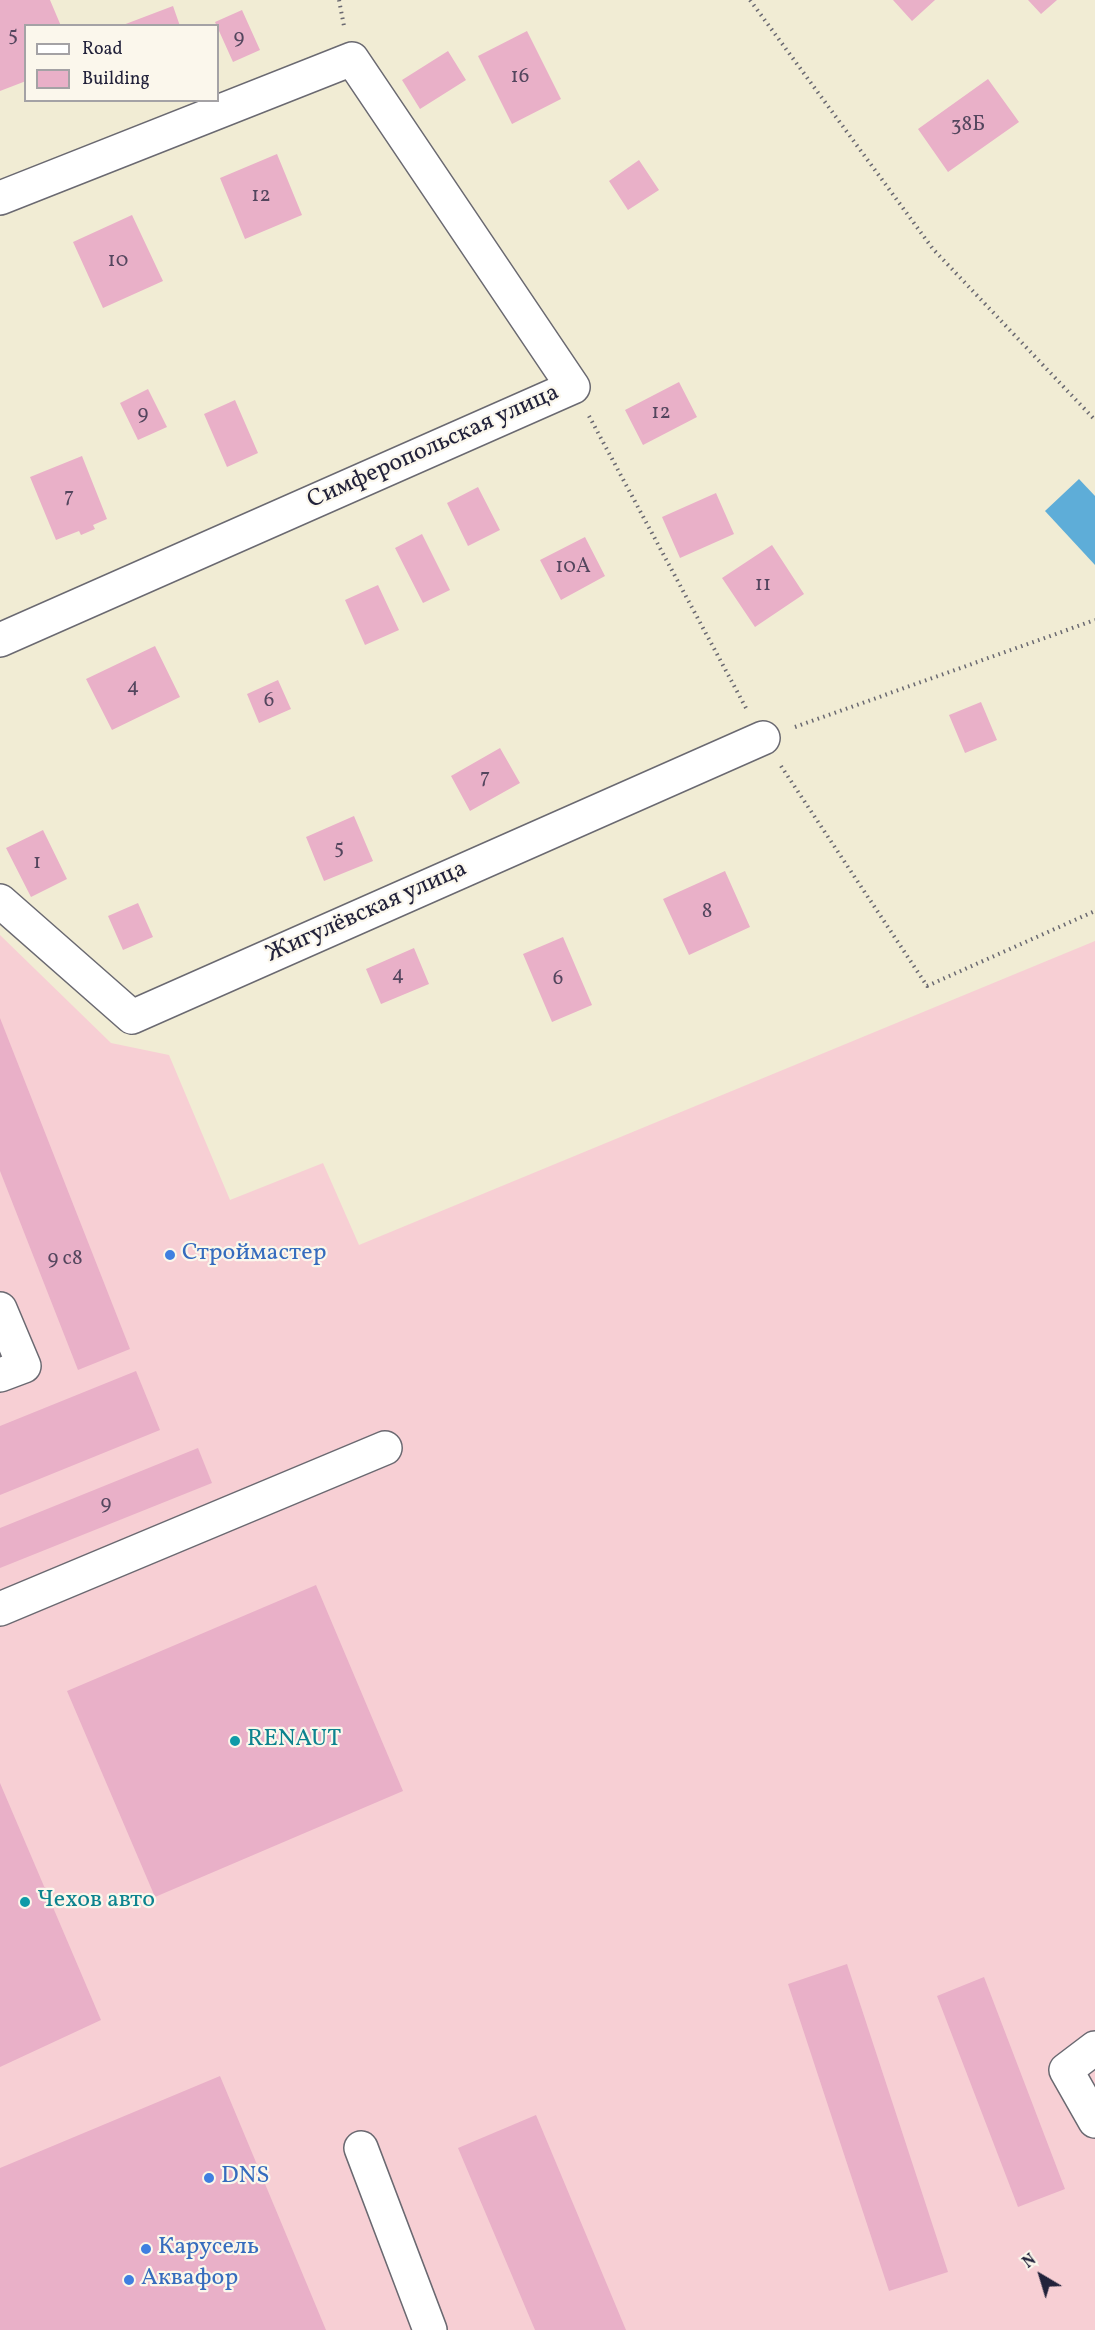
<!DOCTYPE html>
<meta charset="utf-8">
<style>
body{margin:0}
#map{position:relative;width:1095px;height:2330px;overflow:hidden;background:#f1ecd4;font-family:Vollkorn,serif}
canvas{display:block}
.legend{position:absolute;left:24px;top:24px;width:195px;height:78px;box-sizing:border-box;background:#fbf7ec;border:2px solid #a4a2a5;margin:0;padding:8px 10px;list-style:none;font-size:18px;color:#22223b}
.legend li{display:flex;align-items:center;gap:12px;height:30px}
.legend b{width:30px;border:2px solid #a4a2a5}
.north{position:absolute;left:1011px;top:2246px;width:60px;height:60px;-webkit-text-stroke:4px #fbf7ec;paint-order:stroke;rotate:322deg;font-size:16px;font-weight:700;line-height:24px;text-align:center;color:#22223b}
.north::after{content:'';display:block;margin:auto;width:21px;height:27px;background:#22223b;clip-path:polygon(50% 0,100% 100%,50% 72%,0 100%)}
</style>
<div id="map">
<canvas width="1095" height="2330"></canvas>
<ul class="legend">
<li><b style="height:8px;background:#fff"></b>Road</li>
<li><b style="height:16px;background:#e9b0c8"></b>Building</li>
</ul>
<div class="north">N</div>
</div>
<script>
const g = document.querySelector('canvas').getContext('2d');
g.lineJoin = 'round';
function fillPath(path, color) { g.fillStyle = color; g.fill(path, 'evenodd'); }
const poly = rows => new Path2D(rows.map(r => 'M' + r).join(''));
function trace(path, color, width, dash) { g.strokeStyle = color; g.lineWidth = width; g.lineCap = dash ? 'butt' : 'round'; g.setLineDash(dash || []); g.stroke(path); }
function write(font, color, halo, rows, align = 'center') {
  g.font = font + ' Vollkorn,serif'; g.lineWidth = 4.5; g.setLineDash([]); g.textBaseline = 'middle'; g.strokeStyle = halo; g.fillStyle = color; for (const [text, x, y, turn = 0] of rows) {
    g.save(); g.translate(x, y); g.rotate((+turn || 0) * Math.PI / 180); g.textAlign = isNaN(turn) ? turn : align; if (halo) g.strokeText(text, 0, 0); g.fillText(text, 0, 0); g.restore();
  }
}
const built = poly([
 [0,935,111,1043,169,1055,230,1200,323,1163,359,1245,1095,941,1095,2330,0,2330]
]);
const water = poly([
 [1079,479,1095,496,1095,565,1045,511]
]);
const building = poly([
 [0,0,50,0,61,26,26,26,26,81,0,91],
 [893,0,935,0,912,21],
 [1028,0,1057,0,1041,14],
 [173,6,180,26,123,26,123,25],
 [242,10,260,50,233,62,215,22],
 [527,31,561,99,512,124,478,56],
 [448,51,466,80,420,109,402,80],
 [988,79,1019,122,948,172,918,129],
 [277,154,302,215,245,239,220,178],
 [639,160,659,190,628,210,609,181],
 [132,215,163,281,103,308,73,242],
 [679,382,697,417,643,445,625,410],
 [148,389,167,427,138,440,120,403],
 [235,400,258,453,227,467,204,414],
 [82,456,107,519,93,525,95,529,81,535,79,531,56,540,30,477],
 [478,487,500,530,468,546,447,503],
 [716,493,734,534,680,558,662,517],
 [422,534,450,590,423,603,395,548],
 [585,537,605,576,561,600,540,560],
 [772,545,804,594,755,627,722,578],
 [378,585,399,630,365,645,345,600],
 [155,646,180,697,112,730,86,679],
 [278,680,291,709,259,723,247,694],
 [981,702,997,740,965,753,949,715],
 [500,748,520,783,470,811,451,776],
 [354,816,373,861,324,881,306,837],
 [43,830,67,879,31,897,6,848],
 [725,871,750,927,689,955,663,899],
 [138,903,153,937,123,950,108,916],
 [563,937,592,1005,552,1022,523,954],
 [414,948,429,984,381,1004,366,969],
 [0,1018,130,1349,78,1370,0,1171],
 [136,1371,160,1430,0,1495,0,1426],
 [198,1448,212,1483,0,1568,0,1528],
 [316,1585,403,1791,155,1897,67,1691],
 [0,1783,101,2020,0,2067],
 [847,1964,948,2272,889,2291,788,1984],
 [984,1977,1065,2189,1018,2207,937,1996],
 [220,2076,326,2330,0,2330,0,2168],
 [536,2115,626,2330,535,2330,458,2148]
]);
const path = poly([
 [339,0,344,26],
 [750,0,933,249,1095,420],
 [589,416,746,708],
 [795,727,1095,620],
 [781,766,927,986,1095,911]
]);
const minor = poly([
 [0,198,352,59,573,387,0,640],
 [0,901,132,1017,763,738],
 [0,1309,24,1366,0,1375],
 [0,1609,385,1448],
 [1095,2048,1066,2070,1095,2121],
 [361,2148,430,2330]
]);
const markers = [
 [170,1255,6,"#3f7fe0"],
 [235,1741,6,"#0f9aa8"],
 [25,1902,6,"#0f9aa8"],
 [209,2178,6,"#3f7fe0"],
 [146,2249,6,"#3f7fe0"],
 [129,2280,6,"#3f7fe0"]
];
const numberNames = [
 ["5",13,36],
 ["9",239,39],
 ["16",520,78],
 ["38Б",968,126],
 ["12",261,197],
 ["10",118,262],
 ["12",661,414],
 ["9",143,415],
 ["7",69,498],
 ["10А",573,568],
 ["11",763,586],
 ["4",133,688],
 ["6",269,702],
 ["7",485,779],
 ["5",339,849],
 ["1",37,864],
 ["8",707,913],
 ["4",398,976],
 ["6",558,980],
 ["9 с8",65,1260],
 ["9",106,1505]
];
const streetNames = [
 ["Симферопольская улица",434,448,-24],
 ["Жигулёвская улица",367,913,-24]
];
const shopNames = [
 ["Строймастер",182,1255],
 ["DNS",221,2178],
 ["Карусель",158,2249],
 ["Аквафор",141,2280]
];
const cultureNames = [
 ["RENAUT",247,1741],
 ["Чехов авто",37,1902]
];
fillPath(built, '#f7cfd4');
fillPath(water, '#5eadd8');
fillPath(building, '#e9b0c8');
trace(minor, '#6a6971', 36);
trace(path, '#6a6971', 4, [1.5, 4.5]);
trace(minor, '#fff', 33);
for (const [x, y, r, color] of markers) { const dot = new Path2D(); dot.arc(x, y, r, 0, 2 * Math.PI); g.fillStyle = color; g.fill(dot); trace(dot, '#fbf7ec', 2); }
write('21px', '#54465e', null, numberNames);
write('24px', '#22223b', '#fbf7ec', streetNames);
write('24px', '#366cbe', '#fbf7ec', shopNames, 'left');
write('24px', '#0d838f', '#fbf7ec', cultureNames, 'left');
</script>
